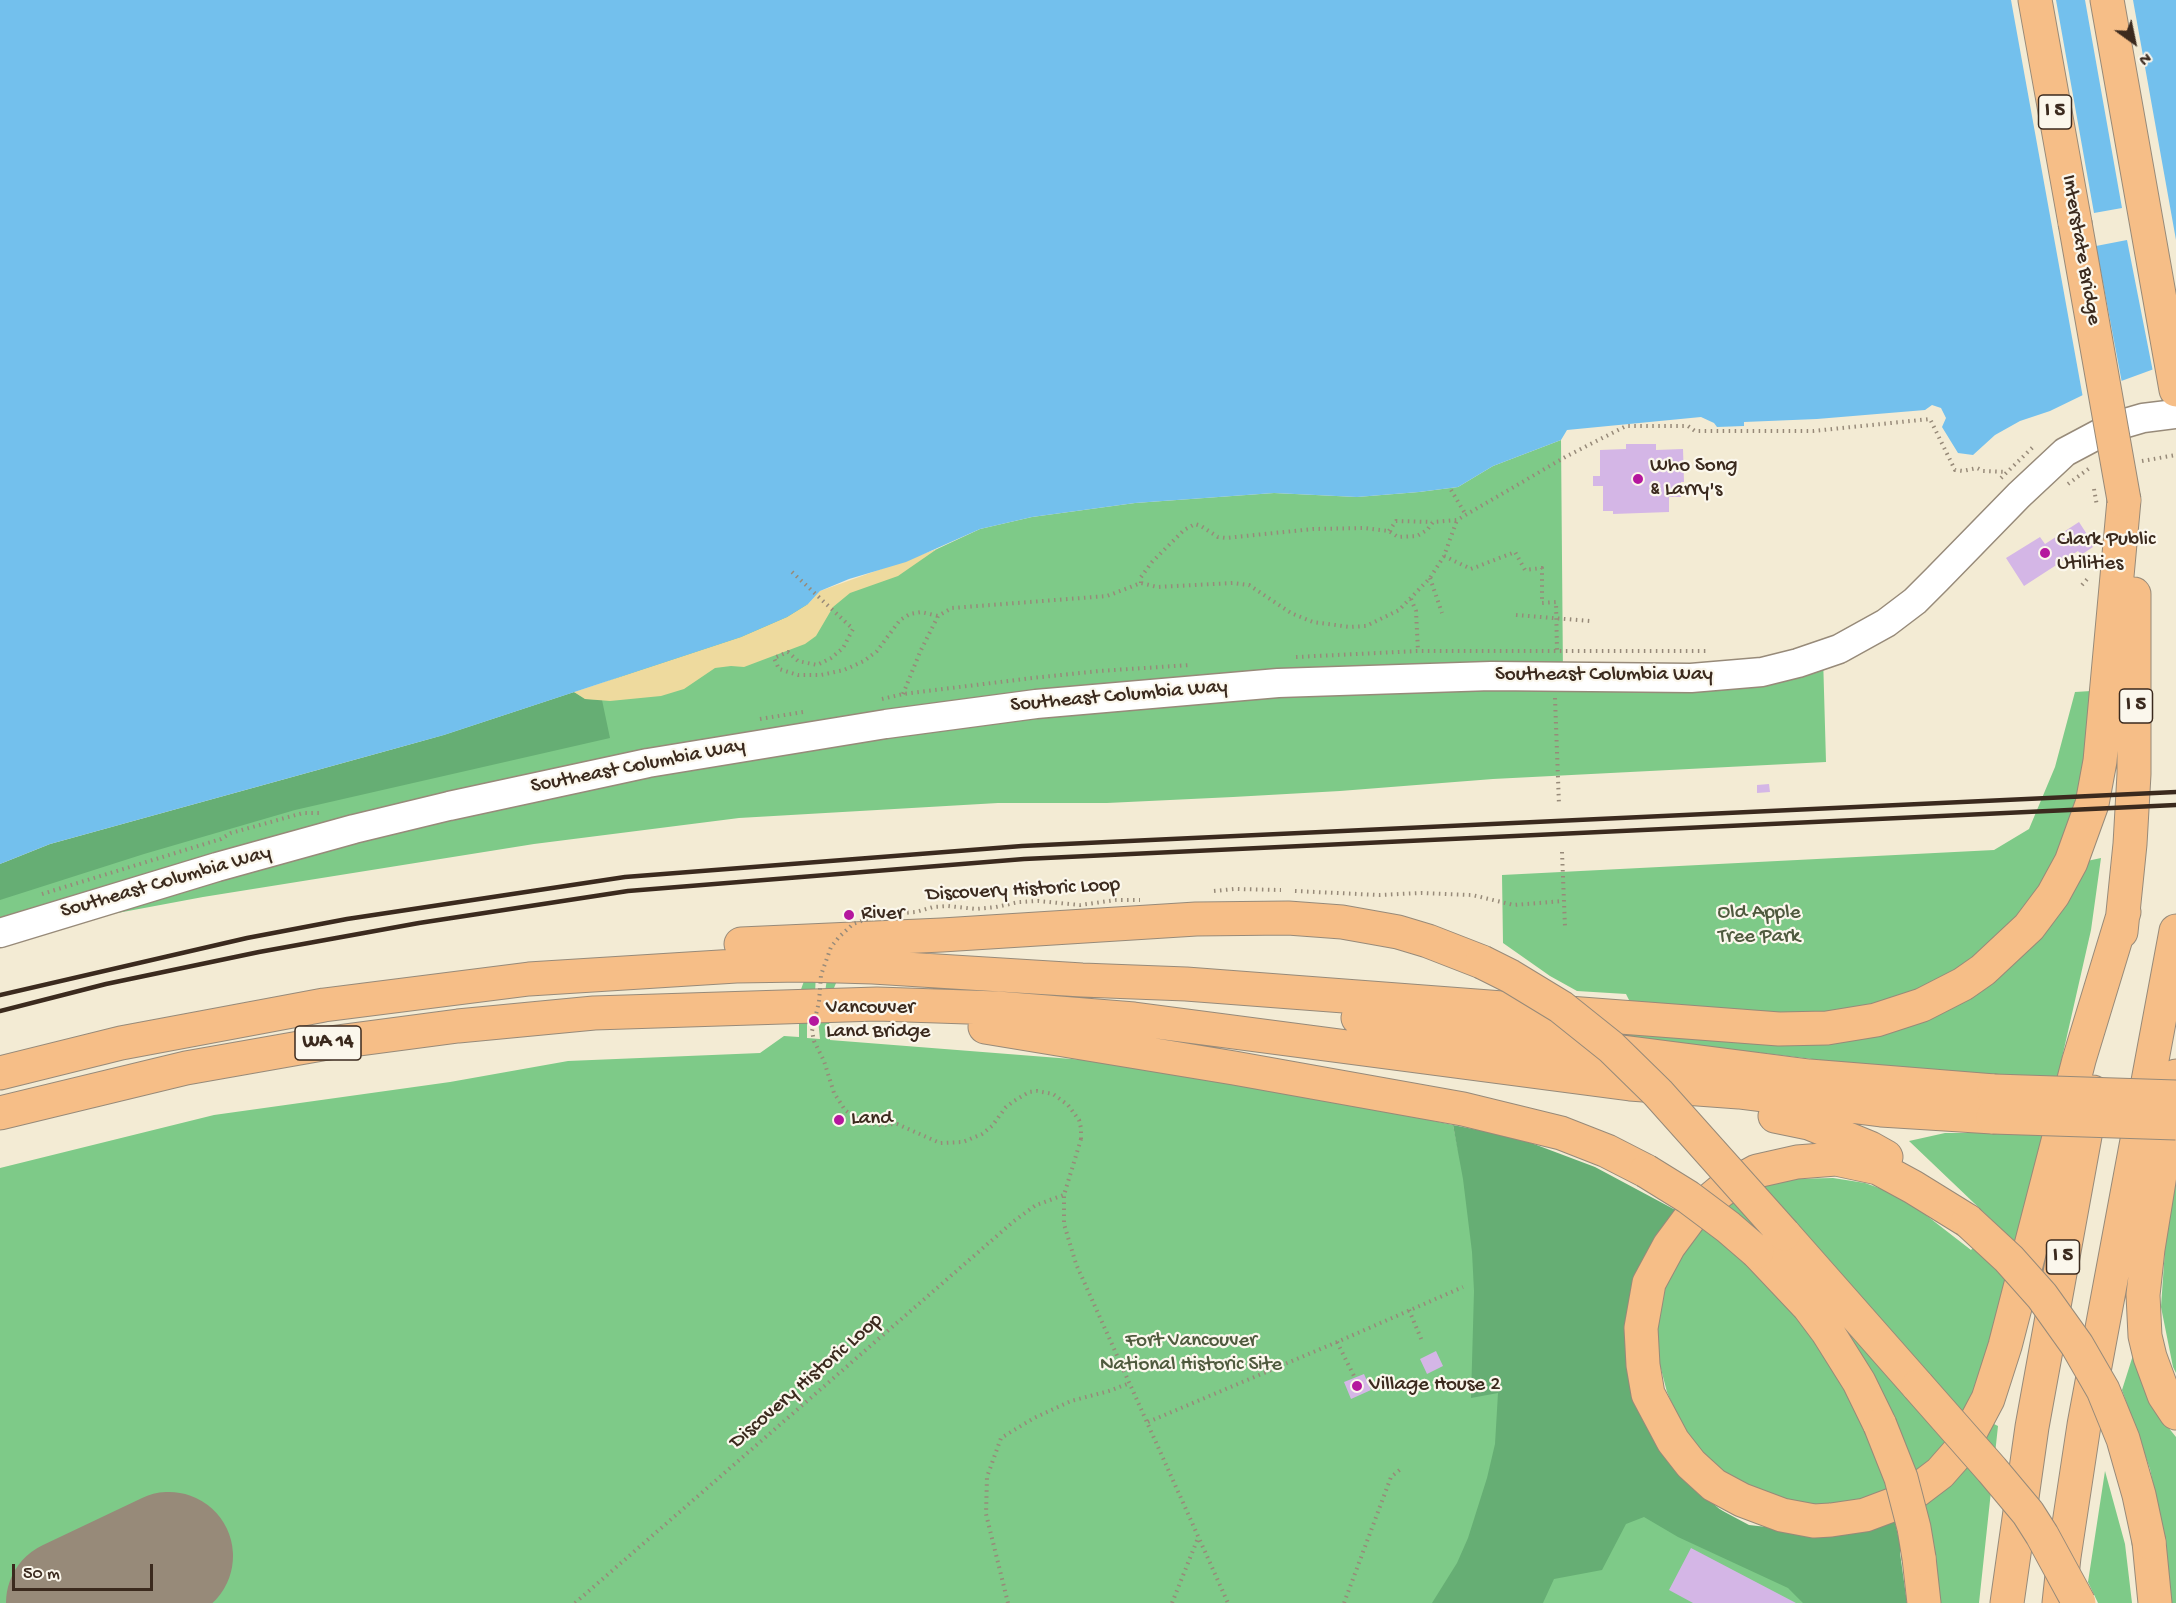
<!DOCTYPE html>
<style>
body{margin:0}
#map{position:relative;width:2176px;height:1603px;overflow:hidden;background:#f3ebd4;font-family:"Gochi Hand",sans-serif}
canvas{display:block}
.north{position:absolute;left:2104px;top:12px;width:60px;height:60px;-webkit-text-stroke:4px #fbf7ec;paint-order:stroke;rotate:147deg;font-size:16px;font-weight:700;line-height:24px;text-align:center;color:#3b2a1e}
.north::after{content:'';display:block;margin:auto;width:21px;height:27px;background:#3b2a1e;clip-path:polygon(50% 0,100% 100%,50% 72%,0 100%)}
.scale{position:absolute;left:12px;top:1564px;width:141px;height:27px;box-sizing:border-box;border:3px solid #3b2a1e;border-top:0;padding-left:8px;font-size:18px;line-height:21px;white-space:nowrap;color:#3b2a1e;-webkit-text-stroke:4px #fbf7ec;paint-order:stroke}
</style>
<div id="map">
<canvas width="2176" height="1603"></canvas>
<div class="north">N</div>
<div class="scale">50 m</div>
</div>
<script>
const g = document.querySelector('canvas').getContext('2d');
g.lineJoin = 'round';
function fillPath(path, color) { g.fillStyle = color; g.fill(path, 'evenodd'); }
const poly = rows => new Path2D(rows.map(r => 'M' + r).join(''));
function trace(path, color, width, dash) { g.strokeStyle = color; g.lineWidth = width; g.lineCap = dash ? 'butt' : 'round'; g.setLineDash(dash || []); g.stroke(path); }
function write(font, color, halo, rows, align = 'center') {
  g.font = font + ' "Gochi Hand",sans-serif'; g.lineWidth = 4.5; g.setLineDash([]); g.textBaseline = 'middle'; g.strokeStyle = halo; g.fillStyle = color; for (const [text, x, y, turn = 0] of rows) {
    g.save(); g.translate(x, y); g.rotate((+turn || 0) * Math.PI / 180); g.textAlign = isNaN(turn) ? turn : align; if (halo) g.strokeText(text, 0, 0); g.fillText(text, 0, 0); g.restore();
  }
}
const green = poly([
 [1561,440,1563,677,1823,656,1826,762,1493,779,1340,791,1233,797,1107,803,998,803,739,818,534,844,203,897,80,920,0,940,0,864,444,735,598,685,808,604,937,549,980,529,1032,517,1135,503,1274,493,1357,497,1419,492,1458,487,1493,466],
 [2091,691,2087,746,2070,825,2043,886,2011,927,1975,960,1927,989,1845,1012,1786,1013,1630,1002,1626,994,1577,991,1550,976,1503,943,1502,875,1994,850,2029,829,2055,767,2075,692],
 [2101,858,2091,930,2044,1137,1986,1359,1965,1417,1951,1440,1913,1475,1888,1489,1855,1501,1819,1507,1771,1496,1720,1470,1686,1436,1667,1392,1655,1346,1661,1287,1691,1241,1725,1206,1761,1187,1795,1179,1833,1178,1865,1183,1896,1194,1922,1212,1971,1250,1996,1224,1909,1141,1945,1133,2014,1133,1930,1073,1627,1037,1614,1027,1935,1011,2087,861],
 [881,921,904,922,842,968,832,993,829,1018,830,1040,1097,1061,1348,1103,1453,1125,1458,1149,1619,1271,1634,1449,1854,1603,186,1603,180,1592,178,1576,160,1534,11,1603,0,1603,0,1168,214,1115,450,1082,568,1061,760,1053,784,1036,799,1037,799,995,804,981,816,971,815,995,807,1025,807,1038,820,1039,818,1020,824,1000,828,971,858,930],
 [2176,1176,2176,1373,2173,1367,2161,1307,2166,1235],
 [2134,1352,2156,1412,2176,1437,2176,1603,2172,1603,2164,1533,2150,1469,2122,1390],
 [1992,1423,1998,1426,1979,1603,1937,1603,1921,1503],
 [2105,1471,2125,1544,2132,1603,2098,1603,2088,1582]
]);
const forest = poly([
 [574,692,585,699,602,700,610,738,295,810,144,854,0,900,0,864,50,844,444,735],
 [1453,1125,1518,1138,1595,1167,1681,1213,1667,1231,1625,1321,1628,1367,1663,1454,1719,1509,1749,1525,1802,1531,1894,1518,1901,1548,1900,1553,1907,1603,1803,1603,1788,1588,1678,1537,1644,1517,1626,1524,1602,1570,1554,1579,1543,1603,1432,1603,1457,1563,1468,1538,1487,1478,1495,1444,1498,1393,1471,1398,1474,1291,1472,1252,1463,1179]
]);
const sand = poly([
 [937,549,898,576,850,593,833,607,816,636,805,644,744,667,731,666,715,668,684,689,661,696,610,701,585,699,574,692,741,637,787,617,808,604,820,591]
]);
const water = poly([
 [0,0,2176,0,2176,361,2083,395,2050,411,2020,421,1995,435,1973,455,1958,453,1942,427,1946,418,1941,408,1932,405,1925,410,1817,419,1744,422,1744,426,1717,427,1714,423,1701,417,1567,430,1561,440,1493,466,1458,487,1419,492,1357,497,1274,493,1135,503,1032,517,980,529,906,562,849,579,820,591,808,604,787,617,741,637,444,735,50,844,0,864]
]);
const pier = poly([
 [2011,0,2056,0,2094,213,2122,208,2085,0,2133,0,2176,240,2176,365,2153,372,2127,240,2096,246,2122,383,2083,398]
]);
const taxiway = poly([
 [114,1583,148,1594,166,1603]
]);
const runway = poly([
 [70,1603,169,1556]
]);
const building = poly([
 [1626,444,1656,444,1656,450,1683,449,1684,482,1681,482,1681,497,1669,497,1669,512,1613,514,1613,511,1603,511,1603,486,1593,486,1593,476,1600,476,1600,450,1626,449],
 [2079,522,2092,542,2090,543,2093,547,2081,555,2078,551,2024,586,2006,558,2040,537,2045,544],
 [1769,784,1770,792,1757,793,1757,785],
 [1436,1351,1443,1366,1427,1374,1420,1359],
 [1364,1374,1371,1390,1351,1399,1344,1382],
 [1691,1548,1796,1603,1693,1603,1669,1590]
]);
const path = poly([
 [2142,461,2176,455],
 [2001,478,2034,446],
 [2068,484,2091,467],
 [2094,489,2097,506],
 [1451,490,1466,515],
 [1389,531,1396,521,1432,522],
 [1444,556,1471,569,1515,552,1525,570,1542,568,1542,603,1556,602,1557,651],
 [792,572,853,629,843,648,831,658,817,665,798,661,788,652,774,658,779,669,798,675,821,675,844,670,864,661,877,651,900,620,910,614,921,612,938,616],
 [1430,578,1442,613],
 [1141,583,1141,577,1152,562,1184,530,1195,524,1201,526,1218,537,1226,538,1313,529,1364,528,1389,531,1398,537,1417,536,1427,530,1433,522,1457,520,1567,456,1626,426,1688,426,1695,431,1813,431,1930,419,1955,470,1963,471,1977,468,1983,471,2006,472],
 [2082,585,2090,576],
 [1411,599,1416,611,1418,651],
 [1516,615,1590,621],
 [1296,657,1418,651,1709,651],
 [903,694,920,652,938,616,952,608,1107,596,1141,583,1157,587,1233,583,1249,585,1291,613,1313,622,1350,627,1366,626,1399,610,1430,578,1444,556,1457,520],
 [1555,698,1559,805],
 [882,699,903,694,1032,678,1099,671,1190,665],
 [760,719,803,712],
 [1562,852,1565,927],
 [1214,891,1234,889,1281,890],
 [1295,891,1379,895,1421,893,1472,895,1514,905,1563,901],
 [42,894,221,839,231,833,303,813,319,813],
 [1081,1139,1064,1195,1064,1224,1076,1264,1228,1603],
 [1409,1310,1422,1341],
 [1337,1342,1354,1376],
 [1148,1422,1337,1342,1463,1287],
 [575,1603,1014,1221,1036,1205,1064,1195],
 [1008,1603,986,1514,987,1477,1001,1438,1034,1418,1071,1401,1109,1391,1130,1383],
 [1172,1603,1198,1538],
 [1344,1603,1391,1477,1402,1468]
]);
const tertiary = poly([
 [0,933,217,867,354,829,449,806,648,763,886,724,1036,704,1278,683,1491,676,1691,678,1762,672,1798,663,1839,649,1886,623,1915,601,1937,579,2019,495,2065,452,2112,427,2143,418,2176,414]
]);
const motorway = poly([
 [2035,0,2075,223],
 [2107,0,2176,390],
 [2121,932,2130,844,2134,774,2134,594],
 [741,944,942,935,1196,919,1288,918,1342,922,1398,932,1428,941,1482,962],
 [1358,1018,1809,1076,1994,1091],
 [985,1027,1234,1068,1463,1109,1561,1133,1607,1151,1646,1171],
 [0,1073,121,1043,324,1005,529,979,736,966,804,965,873,967,1082,980,1186,984,1779,1029,1827,1028,1876,1020,1922,1005,1963,984,1983,970,2029,927,2053,895,2071,862,2092,804,2100,761,2124,500],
 [2176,1076,2148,1249,2143,1295,2145,1336,2150,1357,2164,1395,2176,1413],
 [0,1113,186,1068,322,1044,458,1026,594,1013,877,1004,997,1008,1134,1019,1630,1084,1739,1092,1881,1110,1993,1117],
 [1775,1116,1809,1123,1870,1148,1886,1157],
 [1968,1221,1913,1187,1878,1168,1836,1159,1797,1162,1757,1171,1722,1190,1692,1215,1669,1246,1649,1283,1641,1328,1643,1365,1648,1394,1673,1441,1691,1464,1714,1485,1742,1500,1782,1515,1814,1521,1831,1520,1865,1515,1897,1503,1911,1495,1940,1473,1962,1448,1988,1399,2005,1346,2079,1060,2124,912],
 [1784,1234,1918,1386],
 [1757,1252,1809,1307,1827,1331,1859,1382,1880,1425],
 [2149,1542,2155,1603],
 [1919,1558,1924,1603],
 [2007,1603,2032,1427,2093,1092],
 [2059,1603,2064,1557,2084,1425,2176,931]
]);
const rail = poly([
 [0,995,247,938,347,919,625,877,1022,846,2176,792],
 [0,1011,106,984,259,952,419,923,628,891,1024,859,2176,805]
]);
const pathBridge = poly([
 [1081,1139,1081,1128,1079,1120,1068,1105,1053,1094,1037,1091,1029,1092,1014,1101,1006,1107,992,1126,982,1134,963,1142,940,1143,897,1124,880,1125,866,1123,854,1117,845,1110,834,1093,824,1061,814,1041,812,1031,819,1002,821,975,831,947,839,937,853,924,879,915,916,912,933,907,948,906,976,909,996,907,1019,902,1038,901,1080,905,1116,900,1140,900]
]);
const motorwayBridge = poly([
 [2075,223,2124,500],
 [1482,962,1510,976,1561,1007,1611,1047,1658,1093,1784,1234],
 [1994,1091,2176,1097],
 [1993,1117,2176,1123],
 [1646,1171,1688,1197,1728,1227,1757,1252],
 [1968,1221,2009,1259,2042,1296,2077,1345,2103,1390,2123,1439,2139,1495,2149,1542],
 [1918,1386,1992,1470,2028,1513,2042,1535,2079,1603],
 [1880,1425,1901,1478,1914,1528,1919,1558]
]);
const markers = [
 [1638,479,6,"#b5179e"],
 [2045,553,6,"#b5179e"],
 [849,915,6,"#b5179e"],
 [814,1021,6,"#b5179e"],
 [839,1120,6,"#b5179e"],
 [1357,1386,6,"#b5179e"]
];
const shields = [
 [2055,112,33],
 [2136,706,33],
 [328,1043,66],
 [2063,1257,33]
];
const shieldNames = [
 ["I 5",2055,112],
 ["I 5",2136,706],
 ["WA 14",328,1043],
 ["I 5",2063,1257]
];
const streetNames = [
 ["Interstate Bridge",2080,250,80],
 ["Southeast Columbia Way",1604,676],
 ["Southeast Columbia Way",1119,697,-5],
 ["Southeast Columbia Way",638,767,-11],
 ["Southeast Columbia Way",166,883,-16],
 ["Discovery Historic Loop",1023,891,-3],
 ["Discovery Historic Loop",807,1382,-41]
];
const poiNames = [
 ["Who Song",1650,467],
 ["& Larry's",1650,491],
 ["Clark Public",2057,541],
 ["Utilities",2057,565],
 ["River",861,915],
 ["Vancouver",826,1009],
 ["Land Bridge",826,1033],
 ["Land",851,1120],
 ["Village House 2",1369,1386]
];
const parkNames = [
 ["Old Apple",1759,914],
 ["Tree Park",1759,938],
 ["Fort Vancouver",1191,1342],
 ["National Historic Site",1191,1366]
];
fillPath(green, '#7eca88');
fillPath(forest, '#66ae74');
fillPath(sand, '#eeda9e');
fillPath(water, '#73c0ed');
fillPath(pier, '#f3ebd4');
trace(taxiway, '#978a79', 51);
trace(runway, '#978a79', 128);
fillPath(building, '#d4b6e6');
trace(tertiary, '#978a79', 31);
trace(motorway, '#978a79', 35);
trace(path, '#978a79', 4, [1.5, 4.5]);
trace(tertiary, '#fff', 28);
trace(motorway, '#f6be87', 33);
trace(rail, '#3b2a1e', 4.5);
trace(motorwayBridge, '#978a79', 35, []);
trace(pathBridge, '#978a79', 4, [1.5, 4.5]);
trace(motorwayBridge, '#f6be87', 33);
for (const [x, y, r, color] of markers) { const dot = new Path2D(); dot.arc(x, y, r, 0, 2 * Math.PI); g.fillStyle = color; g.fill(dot); trace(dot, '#fbf7ec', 2); }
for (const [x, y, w] of shields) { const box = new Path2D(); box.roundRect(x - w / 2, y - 17, w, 34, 4.5); g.fillStyle = '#fbf7ec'; g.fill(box); trace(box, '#3b2a1e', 1.5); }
write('bold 20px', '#3b2a1e', null, shieldNames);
write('21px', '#3b2a1e', '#fbf7ec', streetNames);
write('21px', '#3b2a1e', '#fbf7ec', poiNames, 'left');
write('21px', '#4f5a3e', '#fbf7ec', parkNames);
</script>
